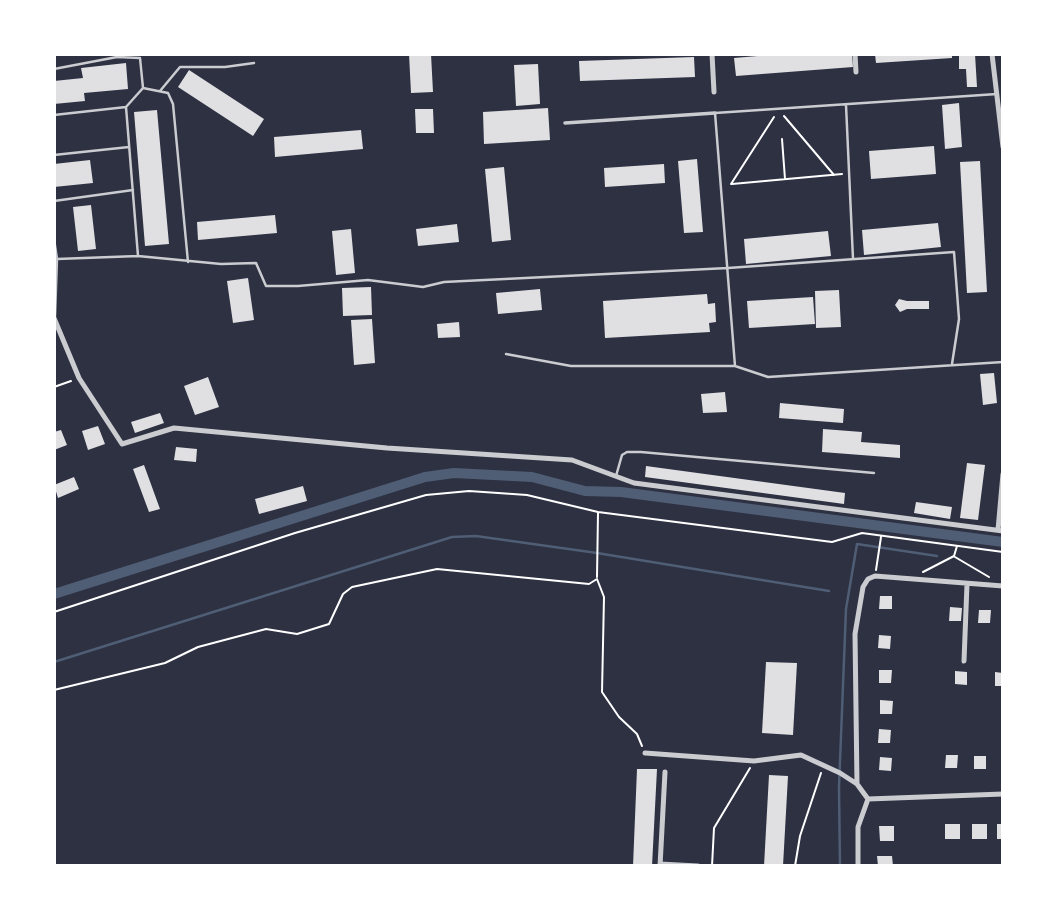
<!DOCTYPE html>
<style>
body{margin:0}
#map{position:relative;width:1057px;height:920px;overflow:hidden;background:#2d3142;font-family:"DM Sans",sans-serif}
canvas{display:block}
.frame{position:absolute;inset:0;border:56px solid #fff;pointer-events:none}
</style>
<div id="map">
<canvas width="1057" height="920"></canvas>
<div class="frame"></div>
</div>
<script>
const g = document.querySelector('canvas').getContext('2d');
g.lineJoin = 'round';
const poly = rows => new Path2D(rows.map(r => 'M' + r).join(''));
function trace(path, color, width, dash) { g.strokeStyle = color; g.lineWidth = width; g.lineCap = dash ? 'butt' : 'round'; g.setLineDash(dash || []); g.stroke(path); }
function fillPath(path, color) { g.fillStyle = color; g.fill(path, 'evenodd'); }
const stream = poly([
 [54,662,452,537,476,536,597,553,829,591],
 [840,866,839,787,846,609,857,544,937,556]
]);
const canal = poly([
 [54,594,425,477,454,473,532,477,585,491,621,492,1003,542]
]);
const building = poly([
 [409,54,431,54,433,92,411,93],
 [781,54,852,54,853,67,736,76,734,58],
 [875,54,952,54,952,58,876,63],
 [959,54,975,54,977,87,967,87,966,69,959,69],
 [694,57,695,77,580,81,579,61],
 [126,63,128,89,84,93,85,101,54,104,54,81,83,78,81,68],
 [538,64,540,104,516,106,514,65],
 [189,70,264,119,253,136,178,87],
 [959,103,962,147,945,149,942,105],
 [548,108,550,140,484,144,483,112],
 [415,109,433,109,434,133,416,133],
 [157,110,169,244,145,246,134,112],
 [361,130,363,149,275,157,274,137],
 [934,146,936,174,871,179,869,151],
 [697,159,703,232,684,233,678,161],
 [90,160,93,183,54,187,54,164],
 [980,161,987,292,967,293,960,162],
 [664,164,665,183,605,187,604,168],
 [504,167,511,240,492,242,485,169],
 [91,205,96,249,78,251,73,207],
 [275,215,277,233,198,240,197,222],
 [938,223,941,247,864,255,862,230],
 [457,224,459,242,418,246,416,229],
 [351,229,355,273,336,275,332,231],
 [828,231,831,256,746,264,744,239],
 [248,278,254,320,233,323,227,281],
 [371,287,372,315,343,316,342,288],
 [540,289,542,310,498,314,496,293],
 [839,290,841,327,816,328,815,291],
 [707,294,708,304,715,303,716,322,709,323,710,332,605,338,603,301],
 [813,297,815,324,749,328,747,301],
 [899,299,907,301,929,301,929,309,907,309,900,312,895,305],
 [372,319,375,363,354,365,351,320],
 [459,322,460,337,438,338,437,324],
 [994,373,997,403,983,405,980,374],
 [208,377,219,407,195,415,184,386],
 [725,392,727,412,703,413,701,394],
 [780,403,844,409,843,423,779,418],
 [160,413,164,423,135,433,131,422],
 [98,426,105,444,88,450,82,431],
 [823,429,862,432,861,442,900,445,900,458,822,452],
 [61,430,67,445,54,450,54,432],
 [176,447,197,449,196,462,174,460],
 [967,463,985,465,978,520,960,518],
 [144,465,160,509,149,512,133,469],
 [646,466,845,493,844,504,645,477],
 [74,477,79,489,58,498,54,485],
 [303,486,307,501,259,514,255,499],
 [916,502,952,507,950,519,914,513],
 [880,596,892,596,892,609,879,609],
 [950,607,962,608,961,621,949,621],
 [979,610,991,610,990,623,978,623],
 [879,635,891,636,890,649,878,648],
 [766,662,797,663,793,735,762,733],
 [879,670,892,670,891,683,879,683],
 [955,671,967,672,967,685,955,684],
 [995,672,1003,673,1003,686,995,686],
 [880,700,893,701,892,714,880,714],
 [879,729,891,730,890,743,878,743],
 [946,755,958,755,957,768,945,768],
 [974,756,986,756,986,769,974,769],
 [880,757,892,758,891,771,879,770],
 [637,769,657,769,652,866,633,866],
 [769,775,788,776,783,866,764,866],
 [945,824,960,824,960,839,945,839],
 [972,824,987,824,987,839,972,839],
 [997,824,1003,824,1003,839,997,839],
 [879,826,894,826,894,841,880,841],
 [877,856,892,856,893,866,878,866]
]);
const path = poly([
 [784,116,834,175],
 [782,139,785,179],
 [731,184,774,117],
 [732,184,842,174],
 [54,387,71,381],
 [955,557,989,577],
 [876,570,881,537],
 [923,572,954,556,957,546],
 [597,577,598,513],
 [54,612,295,533,426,495,469,491,527,495,598,512,832,542,862,533,1003,552],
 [54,690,165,663,198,647,266,629,297,634,329,624,343,594,352,587,437,569,589,584,597,579,604,597,602,692,619,717,637,734,642,746],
 [712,866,714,828,750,768],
 [795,866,800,836,821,773]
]);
const service = poly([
 [54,69,117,57,140,58,143,88,126,107,138,256],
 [143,88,168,93,173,104,188,262],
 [160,91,180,67,225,67,254,63],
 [997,94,715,113,735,366,768,377,1003,362],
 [846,105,853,259],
 [54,115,126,107],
 [54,155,129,147],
 [54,201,133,190],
 [54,239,57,259,55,316],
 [57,259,138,256,221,264,256,263,266,286,298,286,368,280,423,287,444,282,728,268,954,252,959,319,952,364],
 [506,354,571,366,735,366],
 [616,476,622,455,627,452,641,452,874,473]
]);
const pedestrian = poly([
 [565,123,715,113]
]);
const minor = poly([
 [712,54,714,92],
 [855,54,856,72],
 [992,54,1003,147],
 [54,318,79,378,122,444,174,428,387,448,572,460,634,483,1003,531],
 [998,530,1003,474],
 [964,661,967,584],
 [645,753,754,761,801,755,840,773,857,784],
 [868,799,857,784,855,634,863,587,868,579,875,576,1003,586],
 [868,799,1003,794],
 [660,864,698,866],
 [660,866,665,772],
 [858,866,858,827,868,799]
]);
trace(stream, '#4f5d75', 2.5);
trace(canal, '#4f5d75', 10);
fillPath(building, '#e0e0e3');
trace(path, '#fff', 2);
trace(service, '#caccd0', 2.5);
trace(pedestrian, '#caccd0', 3.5);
trace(minor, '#caccd0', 5);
</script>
